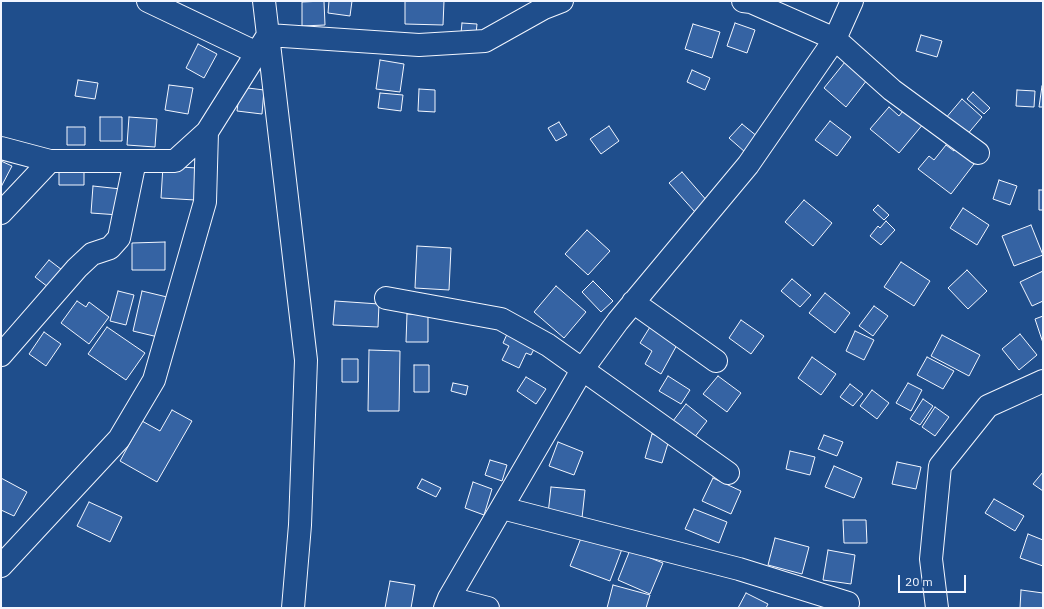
<!DOCTYPE html>
<style>
body{margin:0}
#map{position:relative;width:1044px;height:609px;overflow:hidden;background:#1f4e8c;font-family:"IBM Plex Sans",sans-serif}
canvas{display:block}
.frame{position:absolute;inset:0;border:2px solid #f2f6ff;pointer-events:none}
.scale{position:absolute;left:898px;top:575px;width:68px;height:18px;box-sizing:border-box;border:2px solid #f2f6ff;border-top:0;padding-left:5px;font-size:12px;line-height:14px;white-space:nowrap;color:#f2f6ff;-webkit-text-stroke:3px #1f4e8c;paint-order:stroke}
</style>
<div id="map">
<canvas width="1044" height="609"></canvas>
<div class="frame"></div>
<div class="scale">20 m</div>
</div>
<script>
const g = document.querySelector('canvas').getContext('2d');
g.lineJoin = 'round';
function fillPath(path, color) { g.fillStyle = color; g.fill(path, 'evenodd'); }
const poly = rows => new Path2D(rows.map(r => 'M' + r).join(''));
function trace(path, color, width, dash) { g.strokeStyle = color; g.lineWidth = width; g.lineCap = dash ? 'butt' : 'round'; g.setLineDash(dash || []); g.stroke(path); }
const building = poly([
 [324,1,325,25,302,26,302,2,324,1],
 [329,1,352,1,350,16,328,13,329,1],
 [405,1,444,1,443,25,405,24,405,1],
 [462,23,477,24,476,34,461,33,462,23],
 [735,23,755,30,747,53,727,46,735,23],
 [693,24,720,32,712,58,685,49,693,24],
 [921,35,942,41,937,57,916,51,921,35],
 [198,44,217,54,204,78,186,68,198,44],
 [380,60,404,64,400,92,376,89,380,60],
 [845,62,867,80,846,107,824,88,845,62],
 [692,70,710,78,705,90,687,82,692,70],
 [78,80,98,83,95,99,75,96,78,80],
 [169,85,193,88,188,114,165,110,169,85],
 [1042,86,1043,86,1043,107,1039,107,1042,86],
 [240,87,264,90,262,114,237,111,240,87],
 [419,89,435,90,435,112,418,111,419,89],
 [1017,90,1035,91,1034,107,1016,106,1017,90],
 [973,92,990,108,984,114,967,99,973,92],
 [380,93,403,95,401,111,378,108,380,93],
 [962,99,982,117,966,136,945,119,962,99],
 [889,107,899,116,906,107,924,123,899,153,870,129,889,107],
 [100,117,122,117,122,141,100,141,100,117],
 [129,117,157,119,155,147,127,145,129,117],
 [830,121,851,137,837,156,815,140,830,121],
 [559,122,567,135,556,141,548,128,559,122],
 [742,124,758,137,745,152,729,138,742,124],
 [609,126,619,141,601,154,590,139,609,126],
 [67,127,85,127,85,145,67,145,67,127],
 [946,145,954,151,957,145,977,160,951,194,918,169,929,156,934,160,946,145],
 [1,161,12,166,1,187,1,161],
 [163,166,197,168,195,200,161,198,163,166],
 [59,169,84,169,84,185,59,185,59,169],
 [682,172,708,202,695,212,669,183,682,172],
 [999,180,1017,186,1010,205,993,199,999,180],
 [93,186,121,189,119,215,91,213,93,186],
 [1039,190,1043,190,1043,210,1039,210,1039,190],
 [804,200,832,223,813,246,785,222,804,200],
 [878,205,889,215,884,220,873,210,878,205],
 [963,208,989,225,977,245,950,228,963,208],
 [886,221,895,230,881,245,870,236,878,226,880,228,886,221],
 [1031,225,1043,255,1014,266,1002,236,1031,225],
 [587,230,610,251,588,275,565,254,587,230],
 [165,242,165,270,132,270,132,243,165,242],
 [417,246,451,248,449,290,415,288,417,246],
 [49,260,66,273,52,290,35,277,49,260],
 [901,262,930,281,914,306,884,287,901,262],
 [967,270,987,291,968,309,948,288,967,270],
 [1043,271,1043,301,1032,306,1020,282,1043,271],
 [792,279,811,295,800,307,781,291,792,279],
 [593,281,613,301,601,312,582,292,593,281],
 [556,286,586,312,564,338,534,312,556,286],
 [118,291,134,295,126,325,110,321,118,291],
 [142,291,167,297,158,337,133,331,142,291],
 [825,293,850,313,835,333,809,313,825,293],
 [77,301,86,307,89,302,109,317,89,344,61,323,77,301],
 [335,301,379,304,378,327,333,325,335,301],
 [874,306,888,316,873,336,859,326,874,306],
 [407,314,428,315,428,342,406,342,407,314],
 [1043,316,1043,343,1035,319,1043,316],
 [741,320,764,336,751,354,729,338,741,320],
 [107,327,145,353,126,380,88,354,107,327],
 [650,327,678,343,661,374,645,364,652,351,640,343,650,327],
 [855,331,874,340,864,360,846,351,855,331],
 [44,332,61,344,46,366,29,354,44,332],
 [508,332,537,343,531,355,526,353,519,368,502,360,509,346,503,343,508,332],
 [1020,334,1037,355,1019,370,1002,349,1020,334],
 [942,335,980,355,969,376,931,356,942,335],
 [369,350,400,351,399,411,368,411,369,350],
 [812,357,836,374,821,395,798,378,812,357],
 [927,357,954,371,943,389,917,375,927,357],
 [342,359,358,359,358,382,342,382,342,359],
 [414,365,429,365,429,392,414,392,414,365],
 [668,376,690,390,681,404,659,391,668,376],
 [718,376,741,393,727,412,703,394,718,376],
 [526,377,546,389,536,404,517,391,526,377],
 [453,383,468,386,466,395,451,391,453,383],
 [908,383,922,390,911,411,896,403,908,383],
 [850,384,863,394,853,406,840,397,850,384],
 [872,390,889,403,877,419,860,406,872,390],
 [923,399,933,406,920,425,910,419,923,399],
 [686,404,707,421,694,438,673,421,686,404],
 [935,407,949,417,935,436,922,427,935,407],
 [172,410,192,421,157,482,120,461,142,421,160,431,172,410],
 [652,434,669,440,662,463,645,458,652,434],
 [824,435,843,442,837,456,818,449,824,435],
 [558,442,583,452,574,475,549,466,558,442],
 [790,451,815,457,810,475,786,469,790,451],
 [490,460,507,465,502,481,485,475,490,460],
 [897,462,921,467,916,489,892,484,897,462],
 [834,466,862,478,854,498,825,487,834,466],
 [1043,472,1043,491,1033,484,1043,472],
 [1,478,27,492,14,516,1,510,1,478],
 [713,478,741,491,731,514,702,501,713,478],
 [422,479,441,488,436,497,417,488,422,479],
 [473,482,492,489,484,515,465,508,473,482],
 [551,487,585,490,582,518,548,514,551,487],
 [994,499,1024,516,1015,531,985,513,994,499],
 [89,502,122,517,110,542,77,526,89,502],
 [694,509,727,522,719,543,685,529,694,509],
 [843,520,866,520,867,543,844,543,843,520],
 [583,533,622,549,610,581,570,566,583,533],
 [1028,534,1043,540,1043,566,1020,558,1028,534],
 [775,538,809,547,802,574,768,565,775,538],
 [630,550,663,563,650,594,618,580,630,550],
 [828,550,855,555,851,584,823,580,828,550],
 [390,581,415,585,411,608,385,608,390,581],
 [613,585,650,595,646,608,607,608,613,585],
 [1021,590,1043,593,1043,608,1020,608,1021,590],
 [746,593,768,604,766,608,738,608,746,593]
]);
const minor = poly([
 [148,1,257,53],
 [264,1,306,360,300,525,293,608],
 [743,1,751,2,835,39,892,90,978,153],
 [1,148,50,161,175,161,207,132,268,35,419,45,485,41,544,8,562,1],
 [1,213,50,161],
 [386,298,501,319,548,345,728,473],
 [633,302,716,361],
 [1,355,77,268,92,254,110,248,119,238,135,161],
 [502,508,739,569,848,603],
 [1,566,119,439,154,380,205,202,207,132],
 [449,598,488,608],
 [445,608,449,598,582,370,618,321,748,165,835,39,852,1],
 [937,608,931,559,940,466,988,406,1043,381]
]);
fillPath(building, '#3563a3');
trace(building, '#f2f6ff', 1);
trace(minor, '#f2f6ff', 24);
trace(minor, '#1f4e8c', 22);
</script>
